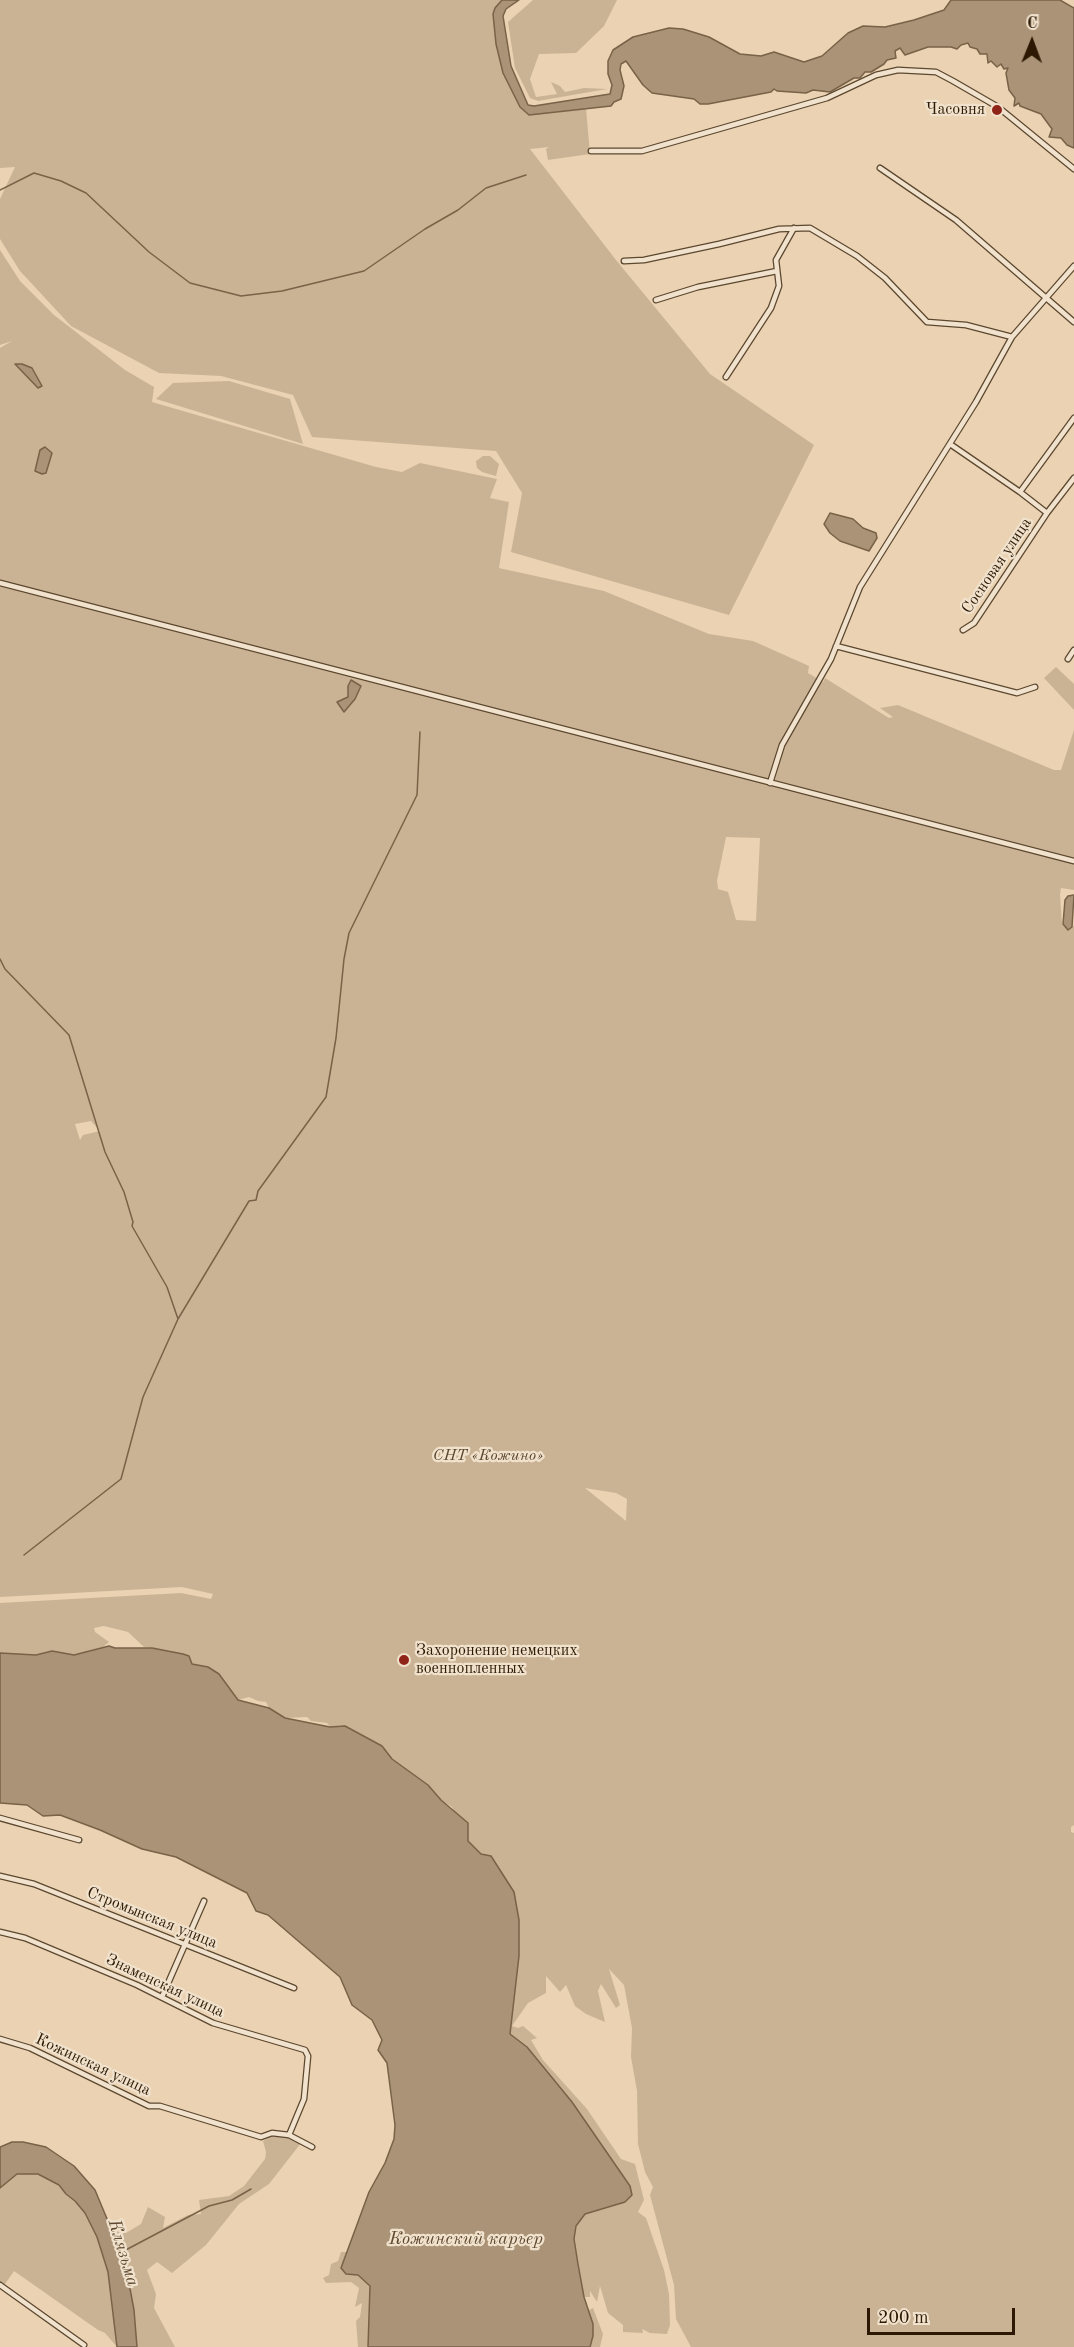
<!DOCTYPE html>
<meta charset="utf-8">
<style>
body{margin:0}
#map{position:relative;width:1074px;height:2347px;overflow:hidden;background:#ead2b2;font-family:"Old Standard TT",serif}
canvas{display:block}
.north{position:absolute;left:1002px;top:12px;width:60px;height:60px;-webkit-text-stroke:4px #f1e2cd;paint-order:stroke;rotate:1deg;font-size:16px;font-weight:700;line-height:24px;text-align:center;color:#2d1903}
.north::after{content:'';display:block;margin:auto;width:21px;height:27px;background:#2d1903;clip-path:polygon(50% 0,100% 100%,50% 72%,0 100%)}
.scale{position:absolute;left:867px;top:2308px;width:148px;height:27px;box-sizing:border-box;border:3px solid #2d1903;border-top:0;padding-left:8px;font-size:18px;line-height:21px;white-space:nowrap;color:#2d1903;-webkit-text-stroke:4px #f1e2cd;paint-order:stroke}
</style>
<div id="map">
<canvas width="1074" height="2347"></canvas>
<div class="north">С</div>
<div class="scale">200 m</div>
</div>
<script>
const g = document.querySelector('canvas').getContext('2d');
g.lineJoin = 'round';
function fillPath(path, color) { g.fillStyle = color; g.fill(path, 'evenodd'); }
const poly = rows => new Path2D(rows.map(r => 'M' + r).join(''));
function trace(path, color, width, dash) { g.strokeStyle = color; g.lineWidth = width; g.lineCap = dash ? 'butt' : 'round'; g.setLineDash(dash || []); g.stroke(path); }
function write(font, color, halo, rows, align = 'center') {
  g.font = font + ' "Old Standard TT",serif'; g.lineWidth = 4.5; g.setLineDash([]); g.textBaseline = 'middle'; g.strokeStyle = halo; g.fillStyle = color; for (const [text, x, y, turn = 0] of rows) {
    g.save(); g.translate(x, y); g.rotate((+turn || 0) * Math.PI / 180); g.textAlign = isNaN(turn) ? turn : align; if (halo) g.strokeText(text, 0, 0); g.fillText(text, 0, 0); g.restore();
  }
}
const green = poly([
 [0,0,502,0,495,8,493,14,496,44,529,115,586,108,590,154,548,160,546,149,549,147,530,149,616,260,710,374,814,445,729,615,511,552,522,493,496,451,312,437,293,395,221,376,159,373,71,326,20,271,0,239,0,199,15,167,0,168],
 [533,0,617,0,604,26,576,53,539,54,530,79,536,97,557,94,551,82,560,86,565,92,584,88,607,89,538,101,530,98,515,68,508,22],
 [0,250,20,281,54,315,125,370,154,387,152,402,376,467,402,472,420,463,497,479,490,498,509,502,499,568,604,591,709,634,753,641,809,666,808,673,823,682,825,678,889,718,893,717,880,708,898,705,1054,770,1061,770,1074,730,1074,890,1061,888,1060,895,1062,924,1068,930,1074,926,1074,1825,1071,1827,1071,1832,1074,1833,1074,2347,691,2347,676,2319,674,2285,650,2195,653,2187,645,2172,638,2144,637,2091,631,2057,632,2028,624,1985,609,1969,620,2005,616,2008,601,1984,598,1991,605,2022,586,2014,575,2006,566,1985,560,1992,546,1976,546,1993,528,2003,512,2026,518,2028,523,2026,537,2038,531,2040,543,2060,587,2109,621,2159,635,2164,644,2200,638,2212,646,2218,664,2270,669,2294,670,2325,667,2334,650,2333,642,2329,643,2333,623,2332,623,2325,608,2313,600,2286,597,2302,590,2291,590,2297,584,2297,574,2239,576,2226,585,2214,602,2208,630,2186,572,2102,527,2047,510,2034,519,1956,481,1854,468,1841,452,1807,441,1800,428,1785,392,1759,382,1746,345,1726,330,1727,327,1723,311,1721,307,1717,285,1718,269,1708,266,1702,258,1701,249,1697,238,1700,219,1674,208,1667,192,1664,152,1648,144,1647,128,1632,104,1626,94,1628,95,1632,109,1642,103,1647,74,1655,52,1651,36,1655,0,1653,0,1603,181,1593,211,1599,213,1594,182,1587,0,1597,0,348,12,341,0,345],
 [726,837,760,838,756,921,736,920,728,892,718,889,717,881],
 [91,1121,100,1131,83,1135,80,1140,75,1124],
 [585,1488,616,1493,627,1499,626,1521],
 [229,381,290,399,303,444,156,399,173,383],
 [483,456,490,456,499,464,496,476,482,472,477,468,476,461],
 [1056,667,1074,684,1074,710,1044,678],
 [272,2136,290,2138,301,2143,269,2184,239,2204,206,2245,172,2273,157,2262,147,2270,156,2294,154,2308,175,2347,137,2347,134,2310,125,2262,114,2231,126,2233,141,2224,148,2207,165,2217,163,2228,188,2215,201,2214,199,2200,229,2196,244,2186,265,2159,266,2152,263,2141],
 [28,2173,38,2174,59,2185,66,2194,71,2197,85,2213,97,2237,108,2272,117,2347,105,2333,98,2330,14,2271,3,2287,0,2285,0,2188,17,2174],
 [341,2252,347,2252,341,2268,346,2274,358,2275,370,2286,368,2347,358,2347,356,2321,360,2317,362,2303,355,2307,359,2288,351,2282,326,2283,323,2278,329,2275,331,2264,338,2261],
 [593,2308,603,2334,600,2347,590,2347,593,2336,589,2310]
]);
const water = poly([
 [502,0,519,0,506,9,503,16,511,66,528,105,534,106,610,94,612,85,608,74,608,61,613,50,633,37,669,28,683,29,709,37,740,54,761,56,774,52,804,62,822,56,848,33,863,26,885,27,914,20,944,10,951,0,1060,0,1074,8,1074,148,1067,145,1061,138,1049,137,1052,129,1041,114,1020,106,1019,103,1014,106,1015,98,1009,90,1006,73,1008,68,1004,69,1001,64,997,67,991,61,988,63,987,54,980,54,977,49,970,47,968,43,961,45,957,49,951,47,928,47,905,55,900,48,895,51,896,58,887,60,884,64,871,72,865,72,860,78,854,78,830,92,813,90,806,93,777,91,774,89,771,92,708,104,700,104,694,99,652,93,643,85,626,61,621,64,620,70,624,86,621,99,614,102,611,106,529,115,520,107,503,73,496,44,493,14,495,8,502,0],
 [15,364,22,364,32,368,42,386,38,388,15,364],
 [45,447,52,453,46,473,42,474,35,471,40,450,45,447],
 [830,513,853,519,863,528,876,533,877,538,869,551,840,541,830,533,824,524,830,513],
 [351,680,361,686,355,699,344,712,337,702,348,697,348,686,351,680],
 [1074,895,1072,927,1068,930,1063,924,1065,900,1068,896,1074,895],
 [109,1646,115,1648,152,1648,183,1654,189,1656,192,1664,208,1667,219,1674,238,1700,269,1708,285,1718,330,1727,345,1726,382,1746,392,1759,428,1785,441,1800,468,1823,468,1841,481,1854,491,1856,514,1892,519,1920,519,1956,510,2034,527,2047,572,2102,630,2186,632,2195,625,2202,585,2214,576,2226,574,2239,578,2264,584,2297,593,2324,593,2336,590,2347,368,2347,370,2286,358,2275,346,2274,341,2268,369,2192,385,2163,394,2139,395,2125,387,2063,378,2050,382,2040,372,2020,352,2005,340,1977,268,1915,256,1911,247,1893,176,1857,142,1849,100,1830,60,1815,43,1816,27,1805,0,1803,0,1653,36,1655,52,1651,74,1655,109,1646],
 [12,2142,23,2142,46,2147,74,2166,95,2190,125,2262,134,2310,137,2347,117,2347,108,2272,97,2237,85,2213,75,2201,66,2194,59,2185,38,2174,17,2174,0,2188,0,2147,12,2142]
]);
const stream = poly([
 [0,190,34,173,61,181,86,193,149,252,190,283,241,296,282,291,364,271,425,229,458,210,486,188,526,175],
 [0,959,5,969,69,1035,105,1152,124,1192,133,1222,132,1226,167,1287,178,1319],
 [24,1555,121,1479,143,1397,178,1319,249,1201,256,1200,258,1191,326,1097,336,1038,344,959,349,933,417,795,420,732],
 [120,2253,209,2206,232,2200,251,2189]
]);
const minor = poly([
 [591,151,642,151,827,98,876,75,898,70,936,72,953,81,998,107,1074,169],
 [880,168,956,220,1074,322],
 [624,261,644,260,719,244,779,229,810,228,857,256,885,278,927,322,966,325,1012,337],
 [656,300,698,287,777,271],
 [726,377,771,308,779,286,776,260,794,228],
 [950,444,1020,492,1074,418],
 [1020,492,1047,513,1074,478],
 [0,583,1074,861],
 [963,630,974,623,1047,513],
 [836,646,1017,693,1035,687],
 [1068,659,1074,650],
 [770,783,782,745,831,659,860,587,976,402,1012,337,1074,266],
 [0,1818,79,1840],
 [0,1876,34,1884,294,1988],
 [0,1932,25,1938,137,1985,213,2023,305,2050,308,2056,304,2099,289,2135],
 [162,1997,204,1901],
 [0,2039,30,2048,149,2106,160,2106,261,2137,272,2133,289,2135,312,2147],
 [0,2285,84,2345]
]);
const markers = [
 [997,110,6,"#8f2418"],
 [404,1660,6,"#8f2418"]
];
const poiNames = [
 ["Часовня",985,110],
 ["Захоронение немецких",416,1651,"left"],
 ["военнопленных",416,1669,"left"]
];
const streetNames = [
 ["Сосновая улица",997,566,-56],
 ["Стромынская улица",152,1918,22],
 ["Знаменская улица",165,1986,25],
 ["Кожинская улица",93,2065,25]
];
const parkNames = [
 ["СНТ «Кожино»",488,1456]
];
const waterNames = [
 ["Кожинский карьер",466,2239],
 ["Клязьма",123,2253,73]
];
fillPath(green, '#cab394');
fillPath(water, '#aa9376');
trace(water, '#786248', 1.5);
trace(stream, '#786248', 1.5);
trace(minor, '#5c472f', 7);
trace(minor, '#f1e2cd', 4.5);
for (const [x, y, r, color] of markers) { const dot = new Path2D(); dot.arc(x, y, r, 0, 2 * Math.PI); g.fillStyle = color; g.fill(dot); trace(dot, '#f1e2cd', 2); }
write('16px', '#2d1903', '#f1e2cd', poiNames, 'right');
write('16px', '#2d1903', '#f1e2cd', streetNames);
write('italic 16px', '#5c472e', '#f1e2cd', parkNames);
write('italic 18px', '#5f4a31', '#f1e2cd', waterNames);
</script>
